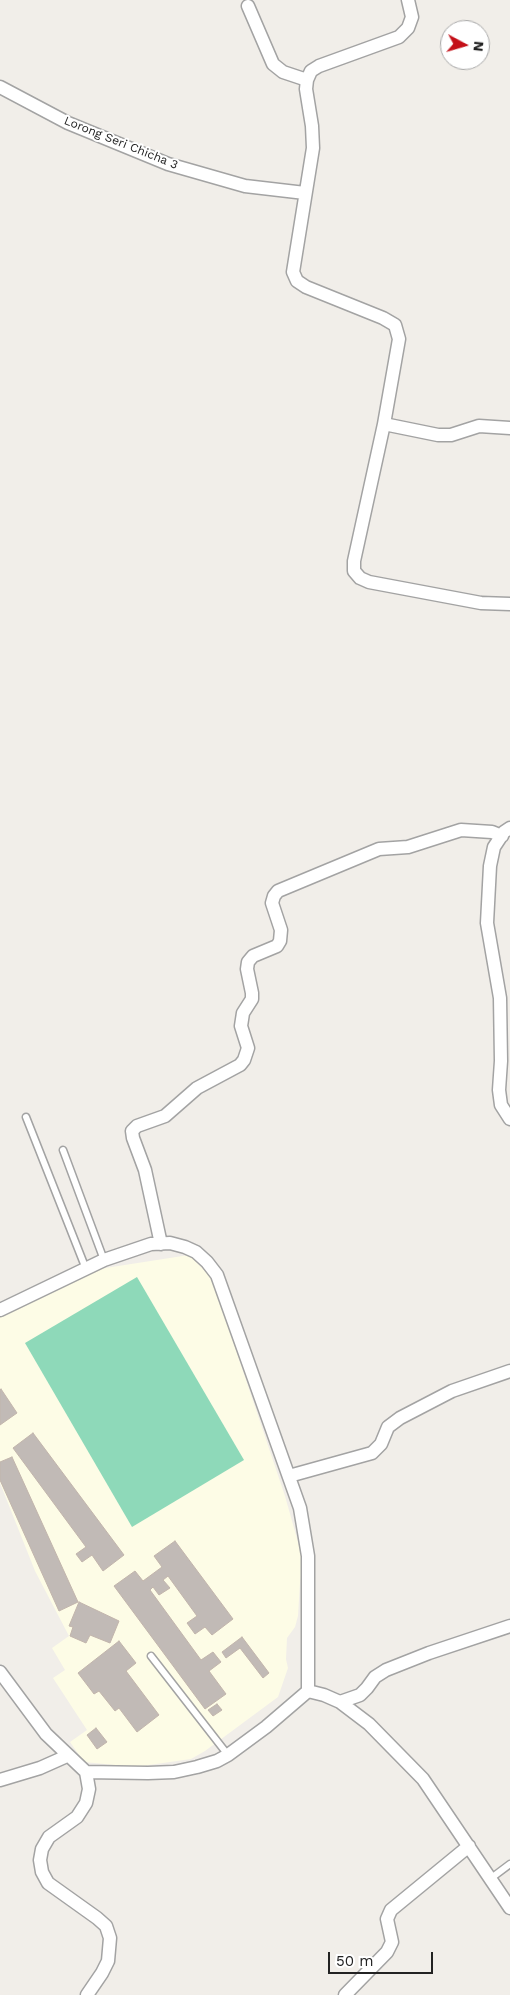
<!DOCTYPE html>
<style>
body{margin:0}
#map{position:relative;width:510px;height:1995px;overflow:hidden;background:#f1eee9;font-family:"Work Sans",sans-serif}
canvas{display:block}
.north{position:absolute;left:440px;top:20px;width:50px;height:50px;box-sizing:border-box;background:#fff;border:1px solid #a7a7a7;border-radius:50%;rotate:96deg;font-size:14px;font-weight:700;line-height:20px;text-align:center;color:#222}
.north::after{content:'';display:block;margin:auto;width:18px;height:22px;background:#c41018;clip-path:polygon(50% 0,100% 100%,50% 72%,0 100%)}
.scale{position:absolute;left:328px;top:1952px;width:105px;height:22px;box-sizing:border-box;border:2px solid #222;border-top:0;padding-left:6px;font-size:15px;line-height:18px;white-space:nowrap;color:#222;-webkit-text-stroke:4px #fff;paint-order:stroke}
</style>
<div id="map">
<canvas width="510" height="1995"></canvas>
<div class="north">N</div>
<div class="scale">50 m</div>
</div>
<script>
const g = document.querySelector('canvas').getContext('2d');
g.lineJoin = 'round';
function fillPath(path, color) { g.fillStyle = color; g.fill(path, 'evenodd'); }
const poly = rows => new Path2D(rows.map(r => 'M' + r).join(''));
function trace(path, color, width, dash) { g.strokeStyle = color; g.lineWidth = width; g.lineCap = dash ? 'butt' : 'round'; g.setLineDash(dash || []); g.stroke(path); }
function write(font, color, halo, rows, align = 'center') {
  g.font = font + ' "Work Sans",sans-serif'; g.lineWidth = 4; g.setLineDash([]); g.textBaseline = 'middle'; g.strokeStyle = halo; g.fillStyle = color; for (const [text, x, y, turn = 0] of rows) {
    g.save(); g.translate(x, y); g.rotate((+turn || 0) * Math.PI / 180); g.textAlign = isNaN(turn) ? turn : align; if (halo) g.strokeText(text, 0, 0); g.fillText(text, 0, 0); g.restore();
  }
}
const education = poly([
 [189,1255,210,1276,215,1288,285,1496,301,1553,303,1563,300,1583,298,1616,295,1627,287,1638,286,1659,288,1668,278,1697,205,1751,191,1759,135,1767,84,1762,70,1742,87,1730,53,1678,65,1670,52,1648,69,1636,35,1571,0,1483,0,1316,99,1269]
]);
const pitch = poly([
 [137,1277,244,1460,132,1527,25,1343]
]);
const building = poly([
 [1,1389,17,1413,0,1425,0,1390,1,1389],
 [33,1433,124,1555,103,1571,92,1555,82,1562,76,1554,86,1547,13,1448,33,1433],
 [12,1457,78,1602,59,1611,0,1480,0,1462,12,1457],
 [175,1541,233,1619,212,1635,205,1627,195,1634,187,1623,197,1616,168,1576,163,1580,170,1588,159,1595,153,1587,150,1590,201,1660,213,1652,221,1662,209,1671,226,1694,205,1709,114,1586,135,1571,143,1581,162,1567,154,1556,175,1541],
 [79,1602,119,1621,110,1643,90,1635,86,1643,70,1636,73,1627,69,1626,79,1602],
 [242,1637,269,1673,263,1678,240,1648,226,1658,222,1652,242,1637],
 [119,1641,136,1663,126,1671,159,1715,137,1732,119,1708,115,1711,99,1691,94,1694,78,1673,119,1641],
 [217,1704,222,1710,213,1716,208,1710,217,1704],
 [96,1728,107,1742,97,1749,87,1735,96,1728]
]);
const service = poly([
 [26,1117,86,1269],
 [63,1150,104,1260],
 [151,1656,228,1755],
 [490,1879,510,1864]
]);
const minor = poly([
 [408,0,412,17,408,28,399,37,319,66,311,71,307,80,306,89,312,126,313,148,293,272,297,281,306,287,383,318,395,325,399,339,384,424,354,561,354,571,360,578,369,582,481,603,510,604],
 [248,6,273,64,283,72,307,80],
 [0,87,68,123,168,164,245,186,305,193],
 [384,424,438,435,451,435,479,426,510,428],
 [510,828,504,832,494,847,490,866,487,923,500,998,501,1061,499,1090,501,1105,510,1119],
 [161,1244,145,1170,133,1138,132,1131,137,1126,165,1116,197,1088,240,1065,244,1060,248,1048,241,1026,243,1013,252,999,252,993,247,969,248,962,253,956,277,946,280,941,281,930,272,903,274,896,278,891,379,849,408,847,461,830,492,832,502,836],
 [0,1310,104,1260,151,1244,170,1243,185,1247,196,1252,207,1262,217,1275,300,1508,308,1556,308,1691],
 [289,1476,372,1453,381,1444,388,1427,400,1418,452,1391,510,1371],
 [0,1672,46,1734,86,1772,148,1773,174,1772,197,1767,217,1761,228,1755,266,1727,308,1691,324,1695,340,1702,369,1724,423,1779,510,1908],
 [340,1702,360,1695,367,1688,375,1677,386,1670,429,1653,510,1626],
 [86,1772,89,1789,86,1803,77,1817,49,1837,42,1849,40,1860,42,1872,48,1883,97,1918,106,1926,110,1938,108,1961,102,1973,87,1995],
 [0,1780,40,1768,67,1756],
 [345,1995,387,1952,392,1942,387,1919,391,1910,469,1846]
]);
const streetNames = [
 ["Lorong Seri Chicha 3",121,143,22]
];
fillPath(education, '#fdfce6');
fillPath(pitch, '#8ed9b9');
fillPath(building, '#c1bab6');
trace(building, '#c2b5ac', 1);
trace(service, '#a3a3a3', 9);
trace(minor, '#a3a3a3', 15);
trace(service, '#fff', 6);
trace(minor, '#fff', 12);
write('12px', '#222', '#fff', streetNames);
</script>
